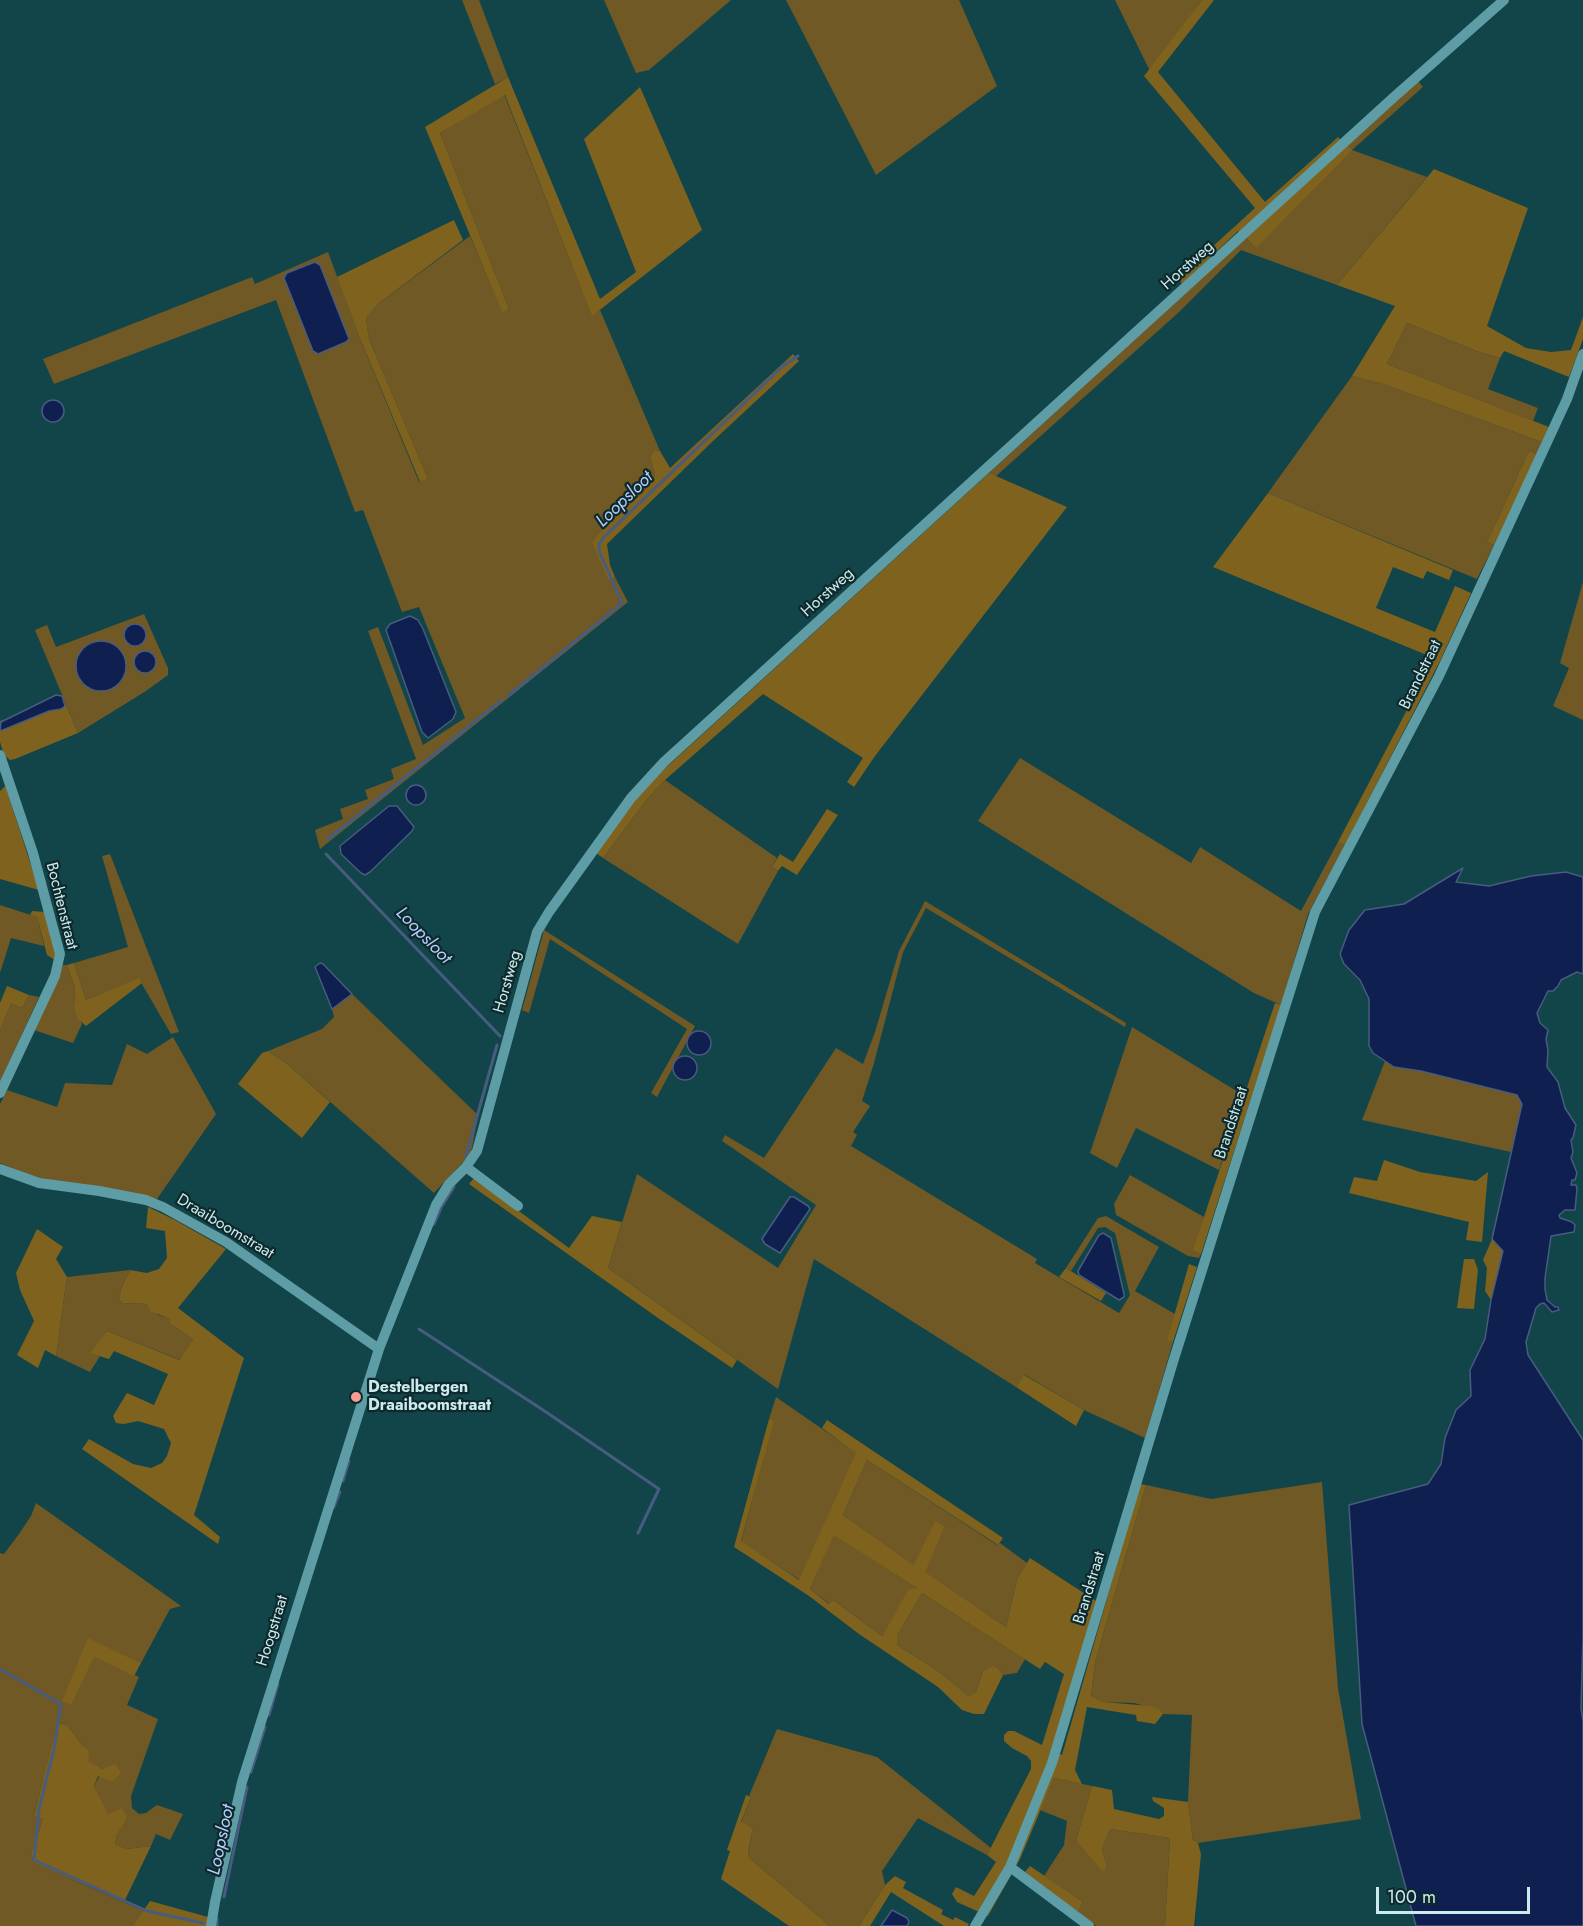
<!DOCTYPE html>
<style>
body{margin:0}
#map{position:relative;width:1583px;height:1926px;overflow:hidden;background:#12454a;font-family:Jost,sans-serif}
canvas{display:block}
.scale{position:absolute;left:1376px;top:1887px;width:154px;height:27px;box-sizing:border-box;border:3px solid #cbeaed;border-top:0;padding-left:8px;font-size:18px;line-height:21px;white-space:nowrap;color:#cbeaed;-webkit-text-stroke:4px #0e292c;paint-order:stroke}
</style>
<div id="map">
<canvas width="1583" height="1926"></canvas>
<div class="scale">100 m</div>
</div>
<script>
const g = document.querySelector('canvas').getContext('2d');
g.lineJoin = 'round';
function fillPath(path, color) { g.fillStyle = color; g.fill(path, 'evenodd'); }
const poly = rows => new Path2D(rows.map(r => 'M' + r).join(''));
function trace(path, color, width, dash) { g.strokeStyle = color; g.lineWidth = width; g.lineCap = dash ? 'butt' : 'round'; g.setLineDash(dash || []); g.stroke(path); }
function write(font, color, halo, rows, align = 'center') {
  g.font = font + ' Jost,sans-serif'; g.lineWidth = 4.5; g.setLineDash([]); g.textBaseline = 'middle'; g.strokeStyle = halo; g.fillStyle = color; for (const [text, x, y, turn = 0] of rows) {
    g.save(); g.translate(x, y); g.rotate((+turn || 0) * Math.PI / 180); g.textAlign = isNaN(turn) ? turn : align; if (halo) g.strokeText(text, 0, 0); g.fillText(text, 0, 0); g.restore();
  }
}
const green = poly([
 [462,0,479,0,508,77,495,84],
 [604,0,731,0,649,70,636,73],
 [786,0,959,0,997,86,876,175],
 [1115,0,1202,0,1150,71],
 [1418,81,1423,87,1352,150,1427,177,1337,285,1241,250,1178,313,995,477,989,473,1245,238,1255,247,1346,145],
 [504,94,592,315,600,310,660,451,654,450,650,456,655,475,644,491,602,530,609,581,615,577,628,602,320,849,315,830,343,819,340,809,368,799,365,790,394,779,391,769,416,759,368,631,378,627,423,745,465,718,419,607,402,612,363,510,355,512,276,300,54,384,43,359,252,277,255,284,328,252,359,336,419,482,428,479,369,339,366,318,379,303,470,236,502,311,509,309,440,133],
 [318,263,320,265,349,338,346,342,318,354],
 [1407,323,1479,352,1500,358,1488,389,1538,408,1533,421,1387,364],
 [1352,376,1383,384,1542,442,1537,454,1529,451,1487,542,1494,545,1477,579,1268,493],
 [1583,582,1583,720,1553,706,1569,668,1560,663],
 [144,614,168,668,168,675,146,691,78,733,35,630,47,625,56,647],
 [1020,758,1191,863,1200,847,1301,911,1338,842,1345,845,1308,914,1281,1005,1254,993,978,821],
 [665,780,777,858,772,867,778,871,738,944,603,858,648,798],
 [110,854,179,1032,171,1034,139,979,86,1000,74,963,128,947,102,856],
 [925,901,1126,1023,1125,1027,926,908,903,952,874,1063,862,1101,870,1106,853,1132,857,1135,851,1146,1037,1259,1035,1263,1119,1313,1130,1295,1115,1233,1105,1227,1098,1228,1071,1271,1066,1268,1098,1218,1106,1216,1159,1247,1135,1291,1175,1314,1168,1339,1173,1342,1145,1438,1084,1410,1025,1375,1016,1387,814,1259,778,1389,608,1268,637,1174,778,1268,816,1205,722,1141,725,1135,764,1158,836,1048,863,1064,875,1032,899,951],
 [0,905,37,917,44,946,11,938,0,973],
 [544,930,695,1026,657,1097,651,1093,687,1029,550,939,529,1013,522,1010],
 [63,965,67,965,75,988,74,1008,82,1024,73,1043,34,1030],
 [352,994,478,1115,472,1148,468,1157,434,1193,287,1064,268,1051,322,1029,334,1017,332,1009],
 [29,995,39,997,0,1082,0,1030,11,1004,22,1008],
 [1132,1027,1243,1095,1219,1170,1136,1128,1117,1168,1090,1153],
 [173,1037,216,1114,157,1199,39,1179,0,1163,0,1104,7,1090,57,1107,65,1083,112,1085,127,1044,147,1054],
 [1385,1061,1394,1067,1421,1071,1518,1095,1522,1103,1511,1152,1362,1120],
 [1130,1175,1204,1217,1194,1250,1201,1254,1199,1258,1188,1256,1116,1215,1114,1204],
 [130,1270,121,1289,119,1299,122,1303,147,1304,158,1315,171,1319,169,1323,193,1339,181,1360,107,1331,91,1353,100,1356,90,1372,56,1356,67,1277],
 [776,1397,857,1453,800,1580,741,1542,773,1422,769,1419],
 [867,1460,997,1545,1000,1543,1027,1563,1017,1579,1006,1627,924,1572,945,1526,935,1522,915,1566,843,1515],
 [1322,1482,1338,1688,1361,1819,1198,1843,1193,1840,1188,1802,1192,1715,1163,1714,1161,1710,1134,1703,1104,1702,1091,1698,1095,1662,1146,1485,1211,1499],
 [36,1503,181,1606,170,1609,141,1663,88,1639,94,1657,139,1677,127,1705,158,1719,131,1796,132,1808,139,1814,146,1813,157,1805,183,1814,170,1840,156,1834,151,1846,127,1849,115,1844,117,1834,94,1786,103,1769,87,1761,90,1751,82,1745,67,1725,59,1723,34,1814,43,1819,31,1853,34,1863,144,1911,133,1926,0,1926,0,1553,4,1554,19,1534,31,1516],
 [834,1534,917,1588,908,1591,882,1636,833,1600,830,1604,810,1589],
 [922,1593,1025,1659,1017,1673,1003,1675,999,1669,983,1671,976,1692,969,1698,938,1671,897,1645,897,1636],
 [777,1729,877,1757,991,1848,987,1855,918,1818,882,1871,885,1885,859,1926,828,1926,822,1919,749,1858,748,1852,753,1828,741,1823,751,1797,749,1796],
 [1054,1778,1092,1786,1076,1840,1107,1867,1102,1849,1110,1829,1170,1838,1165,1926,1096,1926,1078,1912,1083,1902,1044,1876,1064,1845,1067,1821,1040,1810]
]);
const forest = poly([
 [1202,0,1214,0,1158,72,1265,202,1338,137,1352,150,1256,248,1238,231,1182,284,1178,278,1255,208,1144,76],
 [508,77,600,299,636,272,584,139,640,87,702,230,592,316,505,95,440,133,509,309,502,312,425,127],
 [1434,169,1528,208,1487,326,1526,348,1551,352,1571,350,1583,317,1583,339,1569,377,1504,351,1500,358,1479,352,1407,323,1387,364,1549,427,1542,442,1383,384,1352,376,1395,306,1337,285],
 [454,220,463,240,379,303,366,318,369,339,428,479,420,482,359,336,337,277],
 [793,354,799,361,713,441,607,544,610,565,615,577,609,581,592,542,602,530,644,491,655,475,650,456,654,450,660,451,670,468],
 [1529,451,1537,454,1494,545,1487,542],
 [989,473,1067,507,875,756,854,787,847,782,863,758,763,694,665,780,648,798,603,858,596,853,641,792,660,773],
 [1268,493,1453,570,1449,580,1427,571,1423,579,1393,567,1376,608,1435,632,1455,586,1471,593,1440,661,1345,845,1338,842,1434,658,1213,567],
 [64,700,78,733,15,759,10,760,4,755,0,742,0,721],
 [5,786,6,788,39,890,0,879,0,791],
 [827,809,838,815,797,875,782,866,778,871,772,867,780,854,793,862],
 [32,911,45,912,57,951,55,960,47,955,37,917,30,915],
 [74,963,86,1000,139,978,142,983,86,1026,78,1019,74,1008,75,988,67,965],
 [7,986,29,995,22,1008,11,1004,0,1030,0,1003],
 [1275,1003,1281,1005,1201,1254,1193,1250],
 [268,1051,287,1064,330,1102,302,1138,238,1084,262,1053],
 [1384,1160,1420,1172,1476,1181,1488,1172,1482,1242,1466,1240,1469,1222,1349,1193,1354,1177,1377,1181],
 [474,1178,569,1248,592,1216,622,1222,608,1268,737,1360,732,1368,658,1318,469,1184],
 [148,1207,175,1220,226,1249,178,1308,244,1358,194,1515,220,1537,218,1544,82,1449,89,1439,133,1464,151,1468,162,1463,167,1456,171,1443,164,1429,138,1421,124,1424,116,1423,113,1416,127,1393,154,1405,168,1374,114,1351,109,1359,90,1353,107,1331,180,1360,193,1339,169,1323,170,1319,150,1311,147,1304,122,1303,119,1299,121,1289,130,1270,147,1273,159,1269,167,1258,165,1231,146,1228],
 [37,1229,63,1247,56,1259,67,1277,56,1356,45,1350,38,1368,17,1355,34,1321,20,1290,16,1273],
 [1492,1239,1503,1250,1491,1300,1485,1291,1487,1268,1483,1260],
 [1464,1259,1474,1259,1478,1270,1474,1309,1457,1308],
 [1189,1264,1197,1267,1173,1342,1167,1340],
 [1066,1268,1106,1293,1101,1301,1059,1277],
 [1024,1375,1084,1410,1076,1426,1016,1387],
 [769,1419,774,1421,741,1541,799,1580,856,1453,822,1428,827,1420,1003,1538,998,1545,867,1460,843,1515,914,1565,935,1521,945,1526,925,1572,1006,1627,1017,1579,1030,1558,1096,1601,1052,1750,1062,1755,1140,1484,1146,1485,1095,1662,1091,1697,1104,1702,1151,1706,1161,1710,1163,1714,1155,1724,1137,1721,1136,1715,1087,1707,1075,1770,1082,1784,1054,1778,1020,1859,988,1916,957,1902,952,1894,956,1887,974,1896,996,1862,987,1855,1031,1769,1031,1761,1027,1756,1012,1748,1004,1741,1004,1735,1008,1731,1014,1731,1042,1745,1064,1674,1045,1662,1040,1669,922,1593,897,1636,897,1645,938,1671,969,1697,976,1692,983,1671,993,1666,999,1669,1003,1675,984,1714,974,1714,962,1710,938,1687,859,1634,809,1596,734,1547],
 [834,1535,917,1588,908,1590,882,1636,833,1600,829,1604,810,1589],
 [88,1638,141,1663,134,1676,94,1657,71,1705,62,1701],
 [58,1723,67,1725,82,1745,90,1751,88,1761,103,1769,115,1764,121,1773,112,1782,98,1776,94,1786,108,1814,122,1808,127,1818,117,1834,115,1844,127,1849,151,1846,124,1902,34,1863,31,1853,43,1819,34,1815],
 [1092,1786,1112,1790,1114,1809,1159,1819,1164,1816,1164,1808,1153,1801,1152,1797,1188,1802,1193,1840,1198,1843,1201,1854,1194,1926,1165,1926,1170,1838,1110,1829,1102,1849,1107,1867,1102,1871,1076,1840],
 [746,1795,751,1797,741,1822,753,1828,748,1851,749,1858,822,1919,828,1926,789,1926,721,1879,730,1851,727,1850],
 [1030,1866,1083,1902,1078,1912,1024,1873],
 [895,1876,906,1882,903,1888,943,1910,941,1914,953,1920,955,1917,969,1924,968,1926,944,1926,891,1892,870,1926,859,1926,885,1885],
 [150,1901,208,1917,207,1926,133,1926]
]);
const water = poly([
 [315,262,320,265,349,339,346,342,318,354,313,351,284,278,287,273,315,262],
 '42 411a11 11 0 1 1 22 0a11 11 0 1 1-22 0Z',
 [410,616,418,620,423,629,456,712,453,719,428,738,422,732,386,630,390,624,410,616],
 '124 635a11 11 0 1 1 22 0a11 11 0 1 1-22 0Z',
 '76 666a25 25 0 1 1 50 0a25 25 0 1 1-50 0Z',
 '134 662a11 11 0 1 1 22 0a11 11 0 1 1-22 0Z',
 [56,695,62,696,65,706,61,709,49,711,0,731,1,722,56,695],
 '406 795a10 10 0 1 1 20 0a10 10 0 1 1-20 0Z',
 [389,806,397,806,414,827,412,831,370,872,365,875,361,873,341,854,340,846,389,806],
 [1463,868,1456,882,1489,886,1531,876,1566,872,1583,877,1583,974,1577,972,1561,980,1558,986,1553,991,1548,991,1537,1013,1540,1023,1548,1030,1546,1039,1548,1050,1547,1067,1558,1082,1565,1108,1576,1125,1573,1138,1571,1140,1573,1152,1571,1158,1577,1173,1575,1180,1572,1180,1571,1185,1576,1185,1577,1189,1575,1210,1565,1210,1559,1215,1560,1218,1572,1222,1575,1225,1574,1232,1551,1236,1545,1278,1545,1289,1547,1300,1555,1307,1558,1307,1559,1310,1552,1312,1544,1303,1540,1304,1536,1308,1526,1342,1528,1355,1583,1440,1583,1635,1581,1708,1583,1721,1583,1926,1416,1926,1362,1724,1349,1505,1428,1484,1441,1464,1445,1438,1456,1410,1471,1396,1470,1370,1485,1339,1491,1300,1503,1251,1492,1239,1522,1104,1517,1095,1421,1071,1394,1067,1373,1053,1369,1046,1369,999,1360,980,1344,964,1340,954,1349,930,1365,910,1404,904,1463,868],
 [320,963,323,964,352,994,332,1009,315,967,320,963],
 '687 1043a12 12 0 1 1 24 0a12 12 0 1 1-24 0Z',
 '673 1068a12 12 0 1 1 24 0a12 12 0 1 1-24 0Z',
 [790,1197,794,1197,808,1206,810,1209,780,1253,765,1244,762,1239,790,1197],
 [1103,1233,1111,1238,1124,1294,1124,1297,1119,1300,1079,1275,1078,1271,1099,1235,1103,1233],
 [892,1910,907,1918,909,1922,907,1926,881,1926,892,1910]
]);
const stream = poly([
 [508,696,622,603,599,551,599,544,604,537,783,366,798,356],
 [328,839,502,700],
 [326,854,500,1036],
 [466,1156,497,1045],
 [434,1224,442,1206,454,1187],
 [419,1329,546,1412,659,1489,638,1533],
 [343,1481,349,1461],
 [334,1507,340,1492],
 [0,1669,61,1704,54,1749,39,1809,34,1860,147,1911,203,1923],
 [269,1715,278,1684],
 [251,1772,265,1727],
 [224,1897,247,1787],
 [217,1926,217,1918]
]);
const minor = poly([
 [0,755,33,853,60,954,55,976,0,1093],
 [466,1167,518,1206],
 [0,1169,39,1183,99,1191,146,1200,163,1207,226,1242,379,1349],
 [1010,1867,1089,1926],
 [211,1926,215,1902,242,1782,379,1349,436,1205,449,1184,466,1167,477,1151,537,932,549,912,631,798,664,762,1394,97,1504,0],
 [975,1926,1010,1867,1052,1763,1173,1362,1315,912,1439,676,1567,399,1583,354]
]);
const markers = [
 [356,1397,6,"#f59c94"]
];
const streetNames = [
 ["Horstweg",1188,266,-42],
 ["Horstweg",828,593,-42],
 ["Brandstraat",1421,675,-64],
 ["Bochtenstraat",61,906,76],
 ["Horstweg",508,982,-74],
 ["Brandstraat",1232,1123,-72],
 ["Draaiboomstraat",225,1227,31],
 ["Brandstraat",1090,1588,-73],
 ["Hoogstraat",273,1631,-73]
];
const poiNames = [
 ["Destelbergen",368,1388],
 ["Draaiboomstraat",368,1406]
];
const waterNames = [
 ["Loopsloot",625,500,-44],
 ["Loopsloot",423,936,46],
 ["Loopsloot",222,1840,-78]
];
fillPath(green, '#705924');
fillPath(forest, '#7f621d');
fillPath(water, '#0e1f50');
trace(water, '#475c7f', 1.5);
trace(stream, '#475c7f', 3);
trace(minor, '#5e9da5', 10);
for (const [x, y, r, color] of markers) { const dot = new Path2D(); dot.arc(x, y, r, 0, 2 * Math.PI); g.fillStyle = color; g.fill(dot); trace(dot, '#0e292c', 2); }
write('16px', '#cbeaed', '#0e292c', streetNames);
write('bold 16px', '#cbeaed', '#0e292c', poiNames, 'left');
write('italic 18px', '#b7ceff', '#0e292c', waterNames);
</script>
